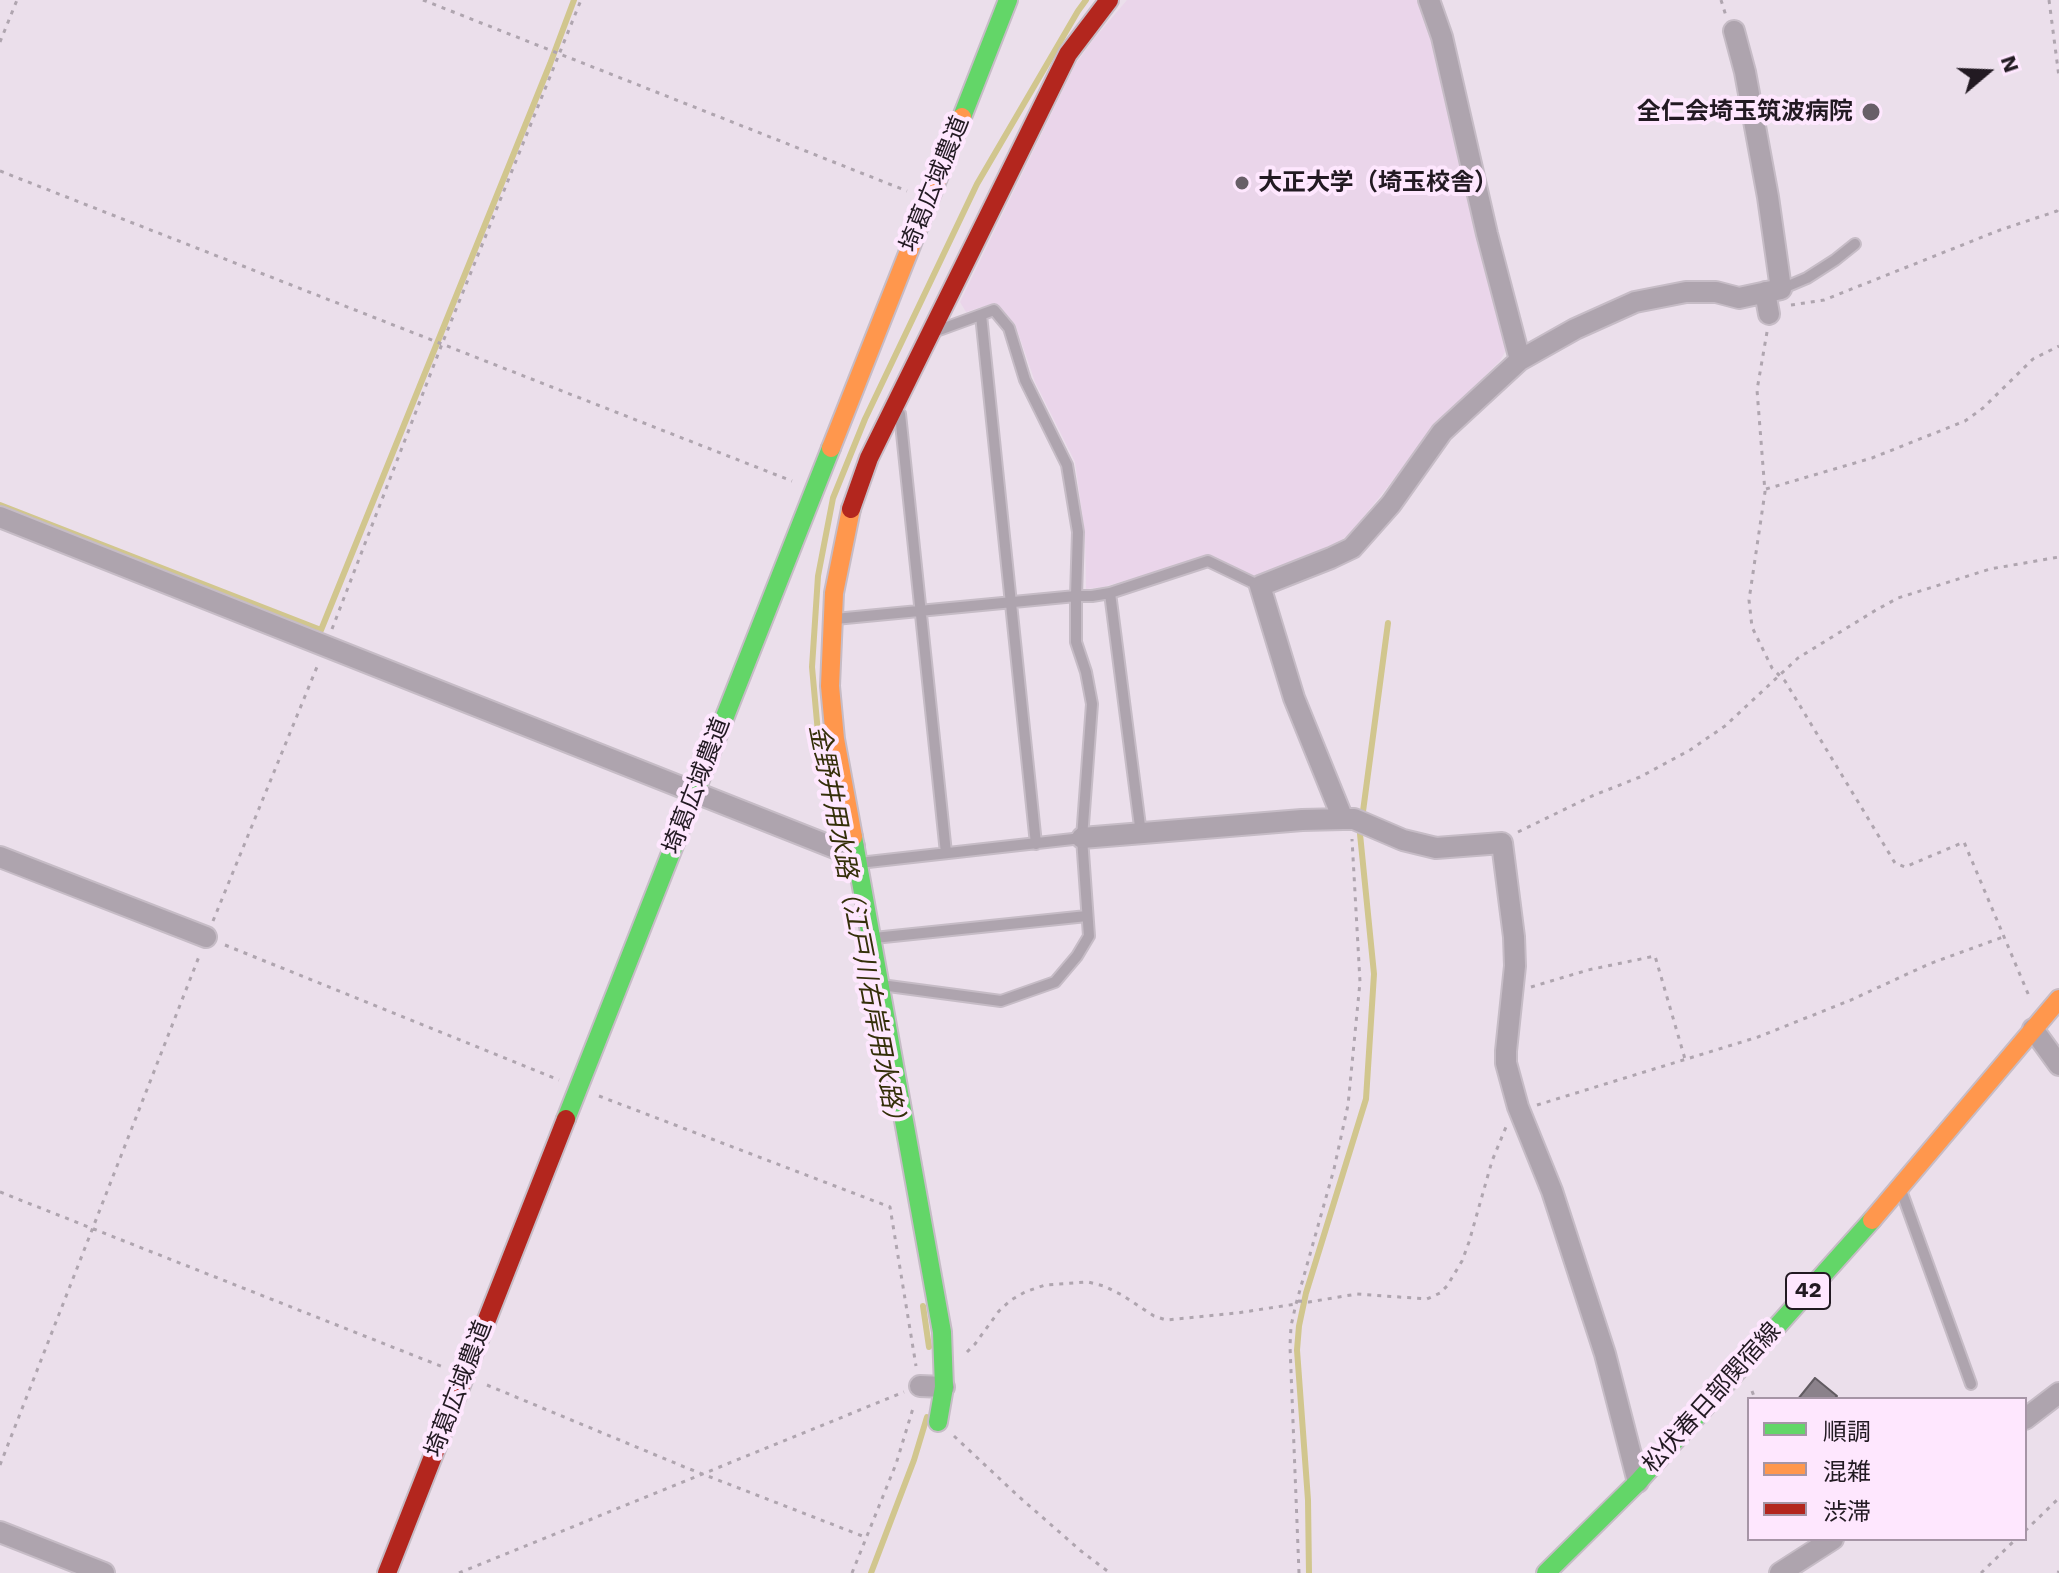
<!DOCTYPE html>
<meta charset="utf-8">
<style>
body{margin:0}
#map{position:relative;width:2059px;height:1573px;overflow:hidden;background:#ebdfeb;font-family:"Work Sans","Noto Sans JP",sans-serif}
canvas{display:block}
.legend{position:absolute;left:1747px;top:1397px;width:280px;height:144px;box-sizing:border-box;background:#fee7fe;border:2px solid #a695a6;margin:0;padding:10px 14px;list-style:none;font-size:24px;color:#221a22}
.legend li{display:flex;align-items:center;gap:16px;height:40px}
.legend b{width:40px;border:2px solid #a695a6}
.north{position:absolute;left:1947px;top:32px;width:80px;height:80px;-webkit-text-stroke:6px #fee7fe;paint-order:stroke;rotate:71deg;font-size:22px;font-weight:700;line-height:32px;text-align:center;color:#221a22}
.north::after{content:'';display:block;margin:auto;width:28px;height:36px;background:#221a22;clip-path:polygon(50% 0,100% 100%,50% 72%,0 100%)}
</style>
<div id="map">
<canvas width="2059" height="1573"></canvas>
<ul class="legend">
<li><b style="height:10px;background:#63d668"></b>順調</li>
<li><b style="height:10px;background:#ff974d"></b>混雑</li>
<li><b style="height:10px;background:#b3261e"></b>渋滞</li>
</ul>
<div class="north">N</div>
</div>
<script>
const g = document.querySelector('canvas').getContext('2d');
g.lineJoin = 'round';
function fillPath(path, color) { g.fillStyle = color; g.fill(path, 'evenodd'); }
const poly = rows => new Path2D(rows.map(r => 'M' + r).join(''));
function trace(path, color, width, dash) { g.strokeStyle = color; g.lineWidth = width; g.lineCap = dash ? 'butt' : 'round'; g.setLineDash(dash || []); g.stroke(path); }
function write(font, color, halo, rows, align = 'center') {
  g.font = font + ' "Work Sans","Noto Sans JP",sans-serif'; g.lineWidth = 8; g.setLineDash([]); g.textBaseline = 'middle'; g.strokeStyle = halo; g.fillStyle = color; for (const [text, x, y, turn = 0] of rows) {
    g.save(); g.translate(x, y); g.rotate((+turn || 0) * Math.PI / 180); g.textAlign = isNaN(turn) ? turn : align; if (halo) g.strokeText(text, 0, 0); g.fillText(text, 0, 0); g.restore();
  }
}
const built = poly([
 [1127,0,1419,0,1430,34,1506,350,1500,361,1464,397,1422,444,1349,535,1331,546,1254,578,1209,557,1103,587,1086,589,1085,534,1075,462,1035,382,1015,324,995,303,966,312,960,302,1075,65,1093,40]
]);
const stream = poly([
 [0,505,321,630,550,64,574,0],
 [837,827,821,766,812,667,818,576,833,498,865,419,977,184,1078,11,1086,0],
 [923,1306,929,1347],
 [871,1573,914,1460,927,1417],
 [1309,1573,1308,1500,1297,1350,1299,1326,1306,1293,1366,1099,1374,974,1360,834,1388,623]
]);
const building = poly([
 [1815,1378,1837,1396,1834,1399,1798,1399,1815,1378]
]);
const path = poly([
 [423,0,907,191],
 [1721,0,1726,16],
 [2049,0,2059,77],
 [0,42,17,0],
 [0,171,792,481],
 [1791,305,1824,300,2000,230,2057,211,2059,207],
 [1767,332,1757,390,1765,492,1749,600,1752,627,1772,668,1785,681,1895,863,1905,867,1964,842,2029,996],
 [1766,489,1872,458,1965,421,1983,408,2033,359,2059,346],
 [332,629,442,344,581,0],
 [1518,832,1592,796,1640,777,1690,750,1725,726,1798,658,1876,610,1898,598,1990,569,2059,557],
 [213,921,319,662],
 [225,945,559,1080],
 [1531,987,1588,970,1655,956,1685,1059],
 [599,1096,890,1207,916,1366],
 [1537,1105,1758,1037,1851,1000,1929,964,2003,937],
 [0,1192,443,1367],
 [1298,1301,1309,1302,1357,1294,1427,1299,1440,1293,1447,1286,1462,1261,1469,1242,1492,1161,1506,1127],
 [967,1352,975,1344,999,1311,1011,1300,1025,1292,1045,1285,1088,1282,1104,1286,1122,1295,1154,1316,1166,1320,1237,1313,1296,1304],
 [487,1385,687,1468,865,1537],
 [1752,1391,1755,1399],
 [954,1436,1017,1495,1081,1551,1110,1573],
 [0,1465,200,954],
 [2025,1531,2059,1498],
 [459,1573,904,1392],
 [852,1573,896,1464,914,1405],
 [1299,1573,1290,1346,1291,1326,1296,1304,1334,1169,1348,1105,1360,982,1352,839],
 [1981,1573,2016,1539],
 [2058,1573,2059,1571]
]);
const lane = poly([
 [1781,289,1807,278,1835,260,1855,244],
 [981,315,1036,844],
 [939,330,994,310,1009,328,1025,380,1067,465,1078,532,1076,596,1092,596,1110,593,1208,561,1260,586],
 [900,414,946,853],
 [1110,593,1141,834],
 [835,619,1076,596,1076,642,1086,672,1092,704,1082,838,1089,936,1077,956,1055,982,1001,1001,881,985],
 [859,863,1082,838],
 [874,938,1087,916],
 [1902,1193,1971,1384]
]);
const street = poly([
 [1429,0,1442,37,1487,234,1520,360],
 [1765,292,1769,314],
 [0,517,835,848,854,846],
 [1343,819,1294,698,1260,586,1331,558,1352,548,1391,504,1442,432,1520,360,1575,329,1635,302,1686,292,1716,292,1739,298,1781,289,1768,197,1745,72,1734,31],
 [1082,838,1302,820,1343,819,1354,819,1403,840,1436,848,1502,843,1514,937,1515,966,1506,1051,1506,1063,1518,1107,1552,1191,1605,1354,1638,1482],
 [0,857,206,937],
 [2033,1029,2059,1065],
 [920,1386,944,1387],
 [2025,1419,2059,1393],
 [0,1532,104,1573],
 [1780,1573,1833,1539]
]);
const fast = poly([
 [962,117,1008,0],
 [853,837,942,1332,944,1387,938,1422],
 [566,1119,831,448],
 [1546,1573,1638,1482,1872,1220]
]);
const slow = poly([
 [831,448,962,117],
 [851,509,834,593,830,686,835,739,853,837],
 [1872,1220,2059,999]
]);
const jam = poly([
 [851,509,869,458,1068,54,1109,0],
 [387,1573,566,1119]
]);
const markers = [
 [1871,112,10,"#685f68"],
 [1242,183,8,"#685f68"]
];
const shields = [
 [1808,1291,44]
];
const shieldNames = [
 ["42",1808,1291]
];
const poiNames = [
 ["全仁会埼玉筑波病院",1853,112],
 ["大正大学（埼玉校舎）",1258,183,"left"]
];
const streetNames = [
 ["埼葛広域農道",935,184,-68],
 ["埼葛広域農道",697,786,-69],
 ["埼葛広域農道",459,1389,-69],
 ["松伏春日部関宿線",1712,1398,-48]
];
const waterNames = [
 ["金野井用水路（江戸川右岸用水路）",857,929,79]
];
fillPath(built, '#ead5ea');
trace(stream, '#d1c68e', 6);
fillPath(building, '#8b828b');
trace(building, '#615b61', 2);
trace(lane, '#c6bcc6', 14);
trace(street, '#c6bcc6', 24);
trace(fast, '#c6bcc6', 22);
trace(slow, '#c6bcc6', 22);
trace(jam, '#c6bcc6', 22);
trace(path, '#afa5af', 3, [4, 6]);
trace(lane, '#aea4ae', 10);
trace(street, '#aea4ae', 20);
trace(fast, '#63d668', 18);
trace(slow, '#ff974d', 18);
trace(jam, '#b3261e', 18);
for (const [x, y, r, color] of markers) { const dot = new Path2D(); dot.arc(x, y, r, 0, 2 * Math.PI); g.fillStyle = color; g.fill(dot); trace(dot, '#fee7fe', 3); }
for (const [x, y, w] of shields) { const box = new Path2D(); box.roundRect(x - w / 2, y - 18, w, 36, 6); g.fillStyle = '#fee7fe'; g.fill(box); trace(box, '#221a22', 2); }
write('bold 22px', '#221a22', null, shieldNames);
write('bold 24px', '#221a22', '#fee7fe', poiNames, 'right');
write('24px', '#221a22', '#fee7fe', streetNames);
write('italic 26px', '#342f09', '#fee7fe', waterNames);
</script>
